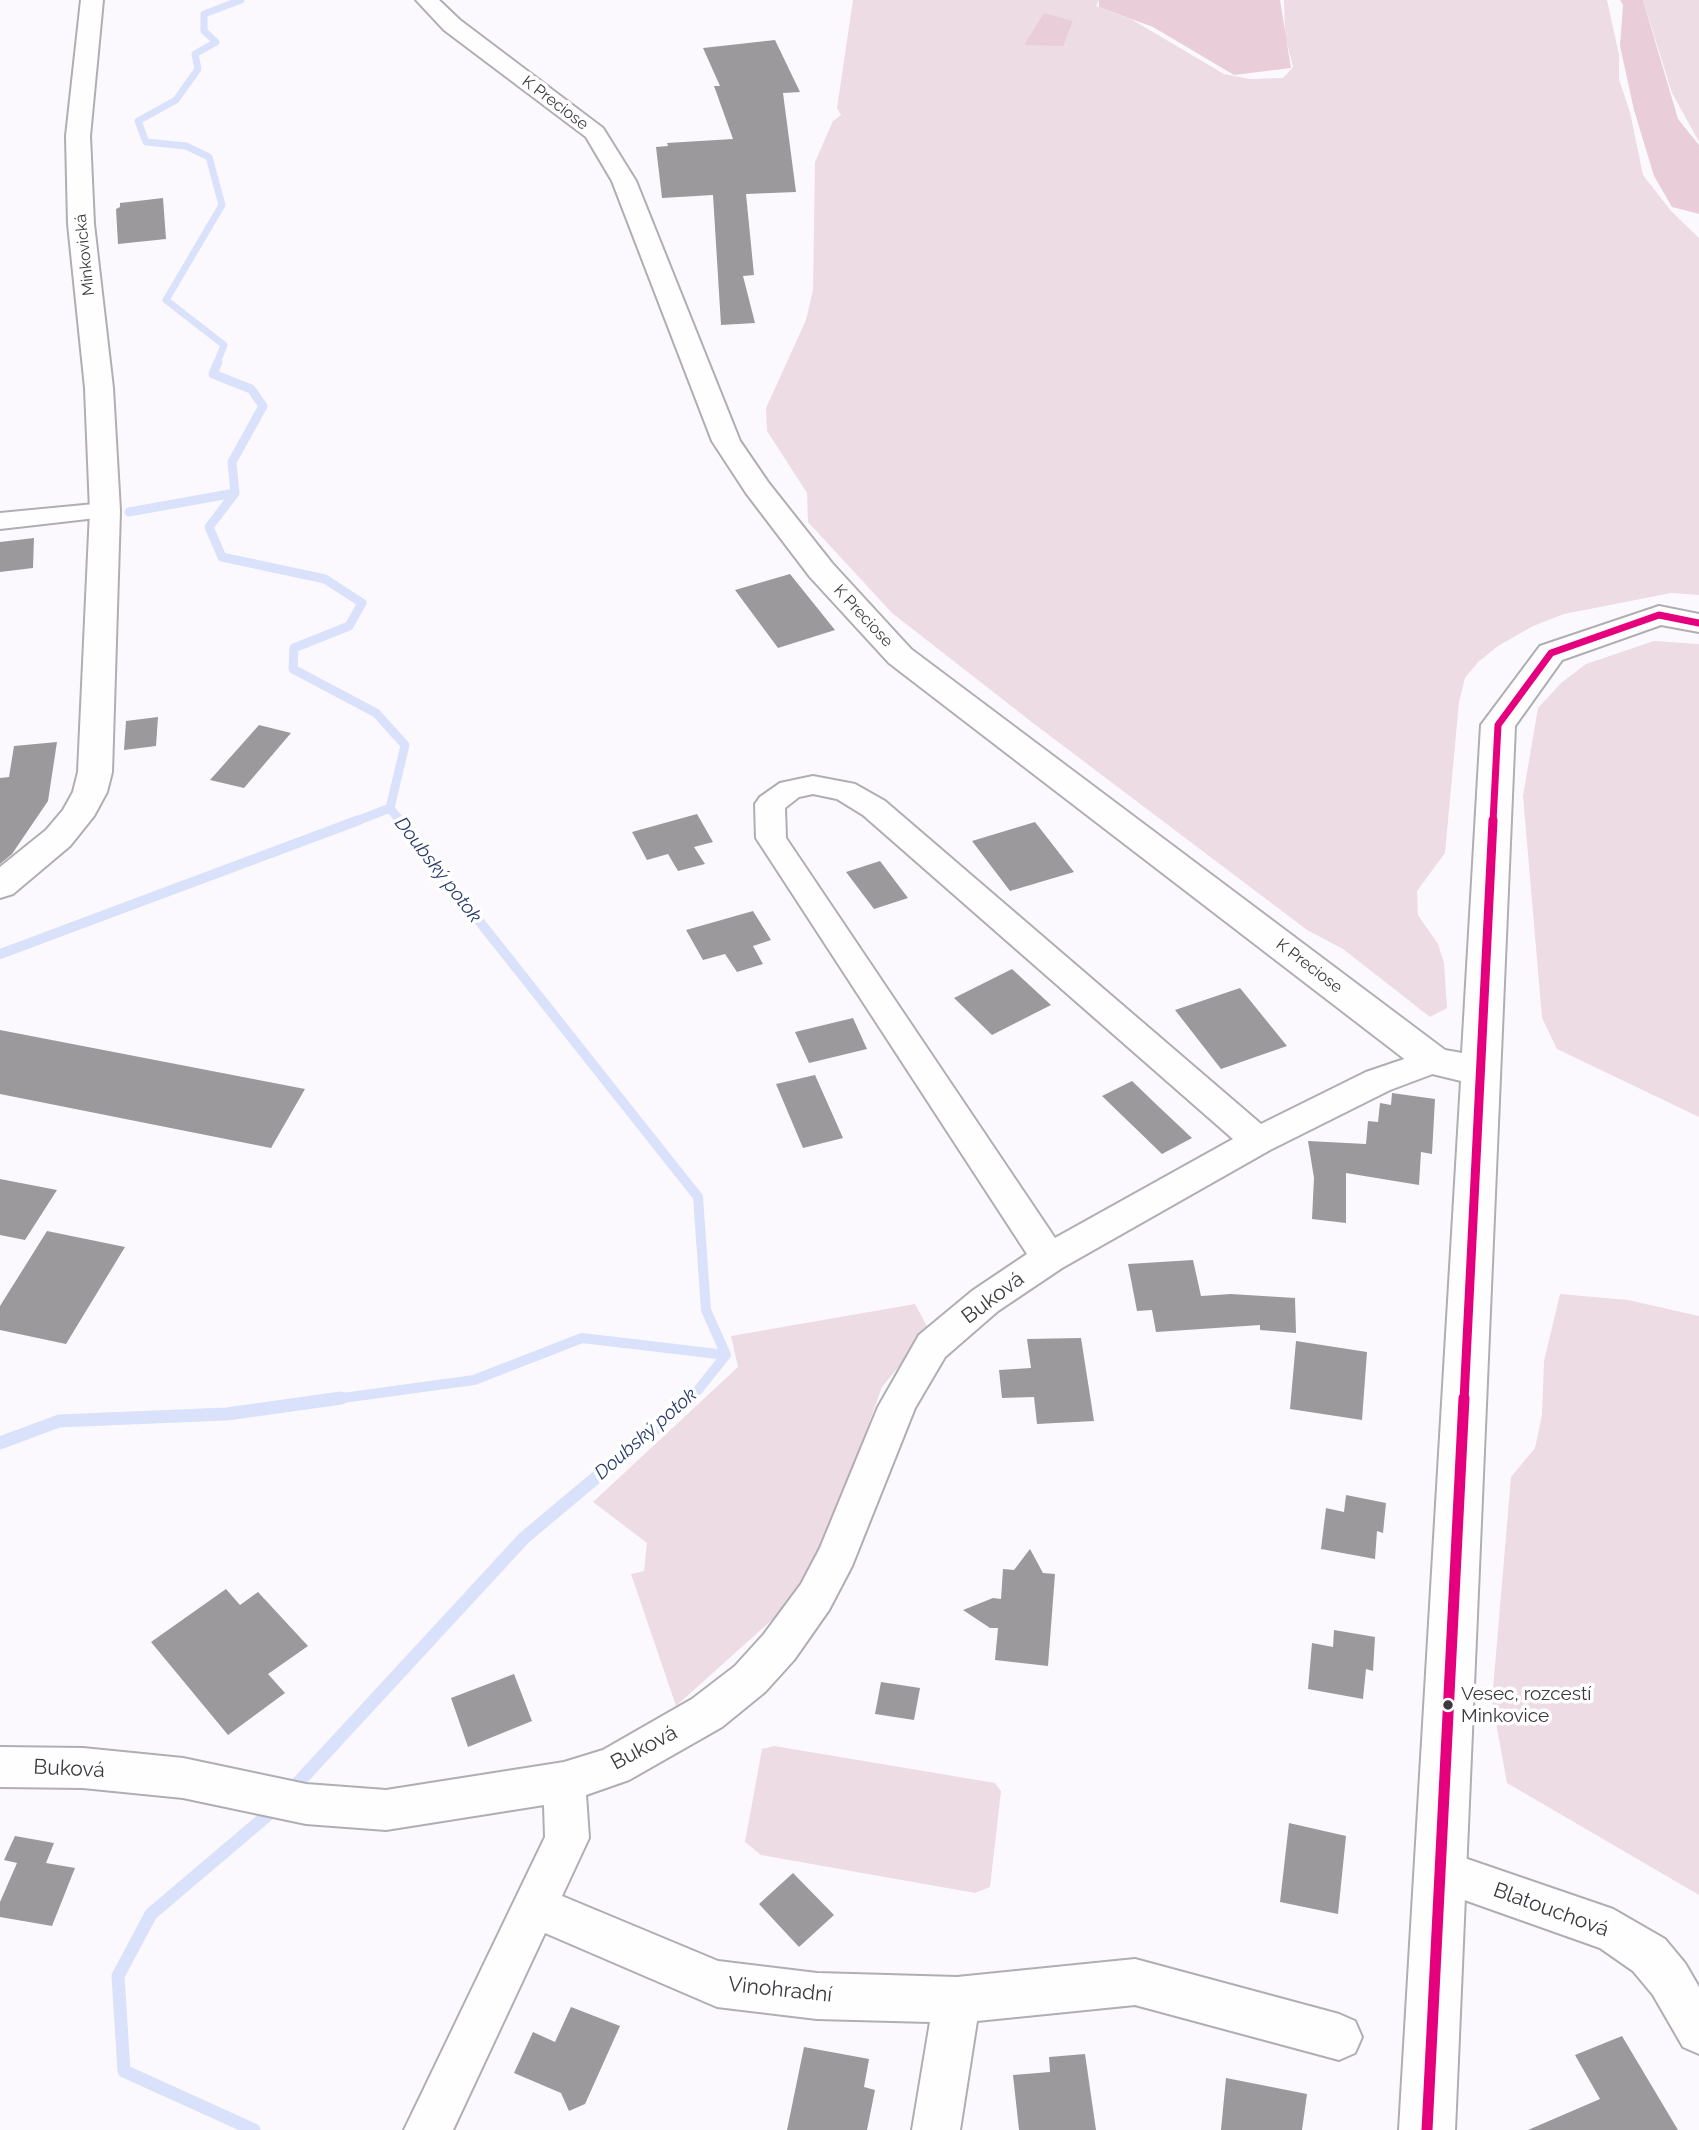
<!DOCTYPE html>
<meta charset="utf-8">
<style>
body{margin:0}
canvas{display:block;background:#fcf9fe}
</style>
<canvas width="1699" height="2130"></canvas>
<script>
const g = document.querySelector('canvas').getContext('2d');
g.lineJoin = 'round';
function fillPath(path, color) { g.fillStyle = color; g.fill(path, 'evenodd'); }
const poly = rows => new Path2D(rows.map(r => 'M' + r).join(''));
function trace(path, color, width, dash) { g.strokeStyle = color; g.lineWidth = width; g.lineCap = dash ? 'butt' : 'round'; g.setLineDash(dash || []); g.stroke(path); }
function write(font, color, halo, rows, align = 'center') {
  g.font = font + ' Raleway,sans-serif'; g.lineWidth = 7; g.setLineDash([]); g.textBaseline = 'middle'; g.strokeStyle = halo; g.fillStyle = color; for (const [text, x, y, turn = 0] of rows) {
    g.save(); g.translate(x, y); g.rotate((+turn || 0) * Math.PI / 180); g.textAlign = isNaN(turn) ? turn : align; if (halo) g.strokeText(text, 0, 0); g.fillText(text, 0, 0); g.restore();
  }
}
const green = poly([
 [853,0,1099,0,1096,6,1131,19,1224,74,1250,79,1283,78,1293,67,1285,35,1284,0,1607,0,1619,55,1619,79,1630,112,1643,175,1671,211,1699,238,1699,595,1671,593,1564,614,1533,626,1498,646,1478,662,1465,678,1459,702,1445,853,1417,891,1418,915,1438,944,1444,963,1447,1008,1430,1017,1343,949,1307,930,1033,723,892,613,808,522,807,493,767,431,766,408,806,320,813,290,815,162,833,121,841,115,837,108],
 [1643,0,1699,0,1699,142,1672,93],
 [1654,641,1699,644,1699,1117,1557,1049,1542,1018,1523,796,1538,708,1561,683,1586,664],
 [1560,1294,1628,1300,1699,1316,1699,1895,1507,1783,1492,1701,1511,1477,1535,1448,1542,1415,1544,1361],
 [915,1304,929,1330,882,1387,829,1533,783,1610,676,1706,631,1574,644,1571,647,1543,593,1502,738,1367,731,1336],
 [774,1746,995,1783,1001,1791,990,1887,975,1893,761,1855,745,1842,762,1749]
]);
const forest = poly([
 [1099,0,1280,0,1291,68,1234,75,1153,27,1099,7],
 [1620,0,1643,0,1678,119,1699,145,1699,214,1672,207,1654,176,1634,110,1620,46,1623,5],
 [1044,13,1073,21,1063,46,1024,45]
]);
const streamFar3 = poly([
 [217,363,224,345,166,300,222,205,209,157,186,146,146,142,138,121,176,100,198,69,195,54,216,42,204,31,204,14,241,0]
]);
const streamFar2 = poly([
 [218,362,213,374,251,389,263,406,232,462,235,493,209,527,222,557,325,579,362,603,349,626,294,648,293,669,376,713,405,745,390,808,401,822],
 [129,512,235,493],
 [354,822,390,808]
]);
const streamFar1 = poly([
 [399,820,698,1197,706,1310,726,1355,690,1400],
 [0,954,359,820],
 [328,1400,474,1380,582,1338,726,1355]
]);
const stream = poly([
 [0,1443,59,1421,227,1414,341,1398],
 [295,1786,524,1538,691,1398],
 [254,2130,124,2071,118,1976,151,1914,270,1813]
]);
const building = poly([
 [775,40,800,92,783,93,796,192,746,194,754,275,743,276,755,323,721,325,713,195,662,198,656,147,668,146,667,143,733,139,714,86,720,86,703,48],
 [163,198,166,239,118,244,116,209,120,207,120,203],
 [34,538,33,568,0,572,0,542],
 [790,574,835,630,778,648,735,590],
 [158,717,156,746,124,750,126,721],
 [259,725,291,733,244,788,210,780],
 [57,742,48,801,12,854,0,864,0,778,9,777,14,746],
 [697,814,713,842,694,847,705,864,678,871,668,854,647,860,632,832],
 [1035,822,1074,872,1010,891,972,841],
 [880,861,908,898,874,909,846,872],
 [753,911,771,940,753,946,763,964,737,972,725,954,703,960,686,930],
 [1012,969,1051,1005,992,1035,954,998],
 [1240,988,1287,1046,1221,1069,1175,1010],
 [853,1018,867,1049,809,1063,795,1032],
 [0,1030,305,1089,271,1148,0,1094],
 [815,1075,843,1138,803,1148,776,1084],
 [1132,1081,1158,1106,1192,1138,1162,1154,1102,1096],
 [1392,1093,1435,1099,1432,1154,1421,1152,1419,1185,1346,1173,1346,1223,1312,1219,1314,1178,1308,1141,1366,1144,1368,1121,1378,1122,1380,1103,1391,1105],
 [0,1179,57,1190,25,1240,0,1235],
 [47,1231,125,1247,66,1344,0,1330,0,1306],
 [1193,1260,1201,1296,1231,1294,1295,1298,1296,1333,1260,1330,1260,1325,1156,1332,1152,1310,1137,1311,1128,1264],
 [1081,1338,1094,1421,1037,1424,1034,1397,1002,1398,999,1370,1031,1368,1027,1339],
 [1296,1341,1367,1352,1362,1420,1290,1409],
 [1346,1495,1386,1503,1383,1533,1377,1531,1375,1559,1321,1549,1326,1508,1344,1512],
 [1030,1549,1043,1573,1055,1574,1048,1666,995,1660,998,1628,990,1628,963,1610,993,1598,1001,1599,1003,1569,1014,1570],
 [226,1589,240,1605,258,1592,308,1646,268,1674,285,1693,228,1735,151,1642],
 [1334,1630,1375,1637,1373,1671,1366,1669,1363,1699,1308,1689,1312,1643,1333,1647],
 [514,1674,532,1721,468,1747,451,1698],
 [881,1682,920,1688,914,1720,875,1714],
 [1289,1823,1346,1836,1338,1914,1280,1902],
 [15,1836,54,1843,46,1863,75,1868,52,1926,0,1917,0,1902,17,1863,4,1860],
 [793,1873,834,1915,799,1947,759,1904],
 [571,2007,620,2026,585,2104,569,2111,561,2093,514,2073,533,2032,555,2042],
 [1622,2036,1678,2130,1528,2130,1600,2099,1575,2055],
 [804,2047,869,2059,864,2087,875,2090,867,2130,787,2130],
 [1085,2054,1096,2130,1019,2130,1013,2075,1050,2072,1049,2057],
 [1226,2078,1307,2094,1302,2130,1221,2130]
]);
const minor = poly([
 [105,503,114,506,118,511,114,516,0,529,0,513,105,503],
 [813,776,855,784,885,801,1261,1124,1366,1072,1422,1053,1434,1049,1446,1053,1451,1061,1446,1069,1390,1090,1270,1150,1062,1268,998,1311,945,1357,915,1408,852,1566,829,1610,794,1660,765,1692,722,1727,629,1780,586,1795,589,1838,562,1896,718,1961,817,1973,957,1977,1135,1959,1339,2014,1355,2021,1362,2037,1355,2053,1339,2060,1135,2005,977,2021,960,2130,912,2130,930,2022,817,2019,717,2007,545,1933,453,2130,404,2130,545,1837,544,1805,386,1830,306,1824,183,1798,83,1788,0,1787,0,1747,83,1748,183,1758,306,1784,386,1790,564,1762,603,1750,692,1699,735,1666,764,1634,801,1584,820,1548,878,1407,919,1335,972,1291,1027,1254,756,838,755,804,760,797,780,783,813,776],
 [813,794,837,799,863,815,1233,1139,1055,1238,786,838,785,808,799,797,813,794],
 [1441,1850,1613,1909,1665,1939,1685,1963,1699,1987,1699,2054,1683,2047,1653,1995,1633,1971,1600,1948,1425,1886,1419,1871,1425,1856,1441,1850]
]);
const tertiary = poly([
 [81,0,103,0,90,136,94,224,113,388,120,511,112,772,107,792,94,816,70,846,13,894,0,898,0,867,46,830,63,810,73,792,78,772,90,511,85,388,68,224,66,136,81,0],
 [416,0,439,0,460,20,603,128,636,181,740,441,768,482,832,563,911,649,1445,1050,1462,1053,1481,725,1540,646,1659,606,1699,614,1699,632,1661,625,1562,660,1515,726,1455,2130,1399,2130,1461,1081,1420,1071,889,663,810,577,746,493,712,441,612,181,586,137,444,30,416,0]
]);
const bus1Far2 = poly([
 [1493,822,1498,725,1551,653,1659,615,1699,623]
]);
const bus1Far1 = poly([
 [1464,1400,1493,820]
]);
const bus1 = poly([
 [1427,2130,1464,1398]
]);
const markers = [
 [1448,1705,6,"#3d3a3f"]
];
const farStreetnames = [
 ["K Preciose",555,103,37],
 ["Minkovická",85,255,-96],
 ["K Preciose",863,616,47],
 ["K Preciose",1309,966,37]
];
const waterNames = [
 ["Doubský potok",438,870,52],
 ["Doubský potok",646,1434,-41]
];
const nearBusnames = [
 ["Vesec, rozcestí",1461,1694],
 ["Minkovice",1461,1716]
];
const nearStreetnames = [
 ["Buková",993,1298,-37],
 ["Buková",644,1748,-28],
 ["Buková",69,1769,3],
 ["Blatouchová",1551,1910,20],
 ["Vinohradní",780,1990,6]
];
fillPath(green, '#eedce4');
fillPath(forest, '#e9ced9');
trace(streamFar3, '#d9e2fa', 7);
trace(streamFar2, '#d9e2fa', 9);
trace(streamFar1, '#d9e2fa', 10);
trace(stream, '#d9e2fa', 13);
fillPath(building, '#9c999d');
trace(minor, '#b0aeb2', 4);
trace(tertiary, '#b0aeb2', 4);
fillPath(minor, '#fffeff');
fillPath(tertiary, '#fffeff');
trace(bus1Far2, '#e5007d', 7);
trace(bus1Far1, '#e5007d', 9);
trace(bus1, '#e5007d', 11);
for (const [x, y, r, color] of markers) { const dot = new Path2D(); dot.arc(x, y, r, 0, 2 * Math.PI); g.fillStyle = color; g.fill(dot); trace(dot, '#fff', 2.5); }
write('16px', '#3d3a3f', '#fff', farStreetnames);
write('italic 19px', '#2a3c6e', '#fff', waterNames);
write('19px', '#3d3a3f', '#fff', nearBusnames, 'left');
write('21px', '#3d3a3f', '#fff', nearStreetnames);
</script>
